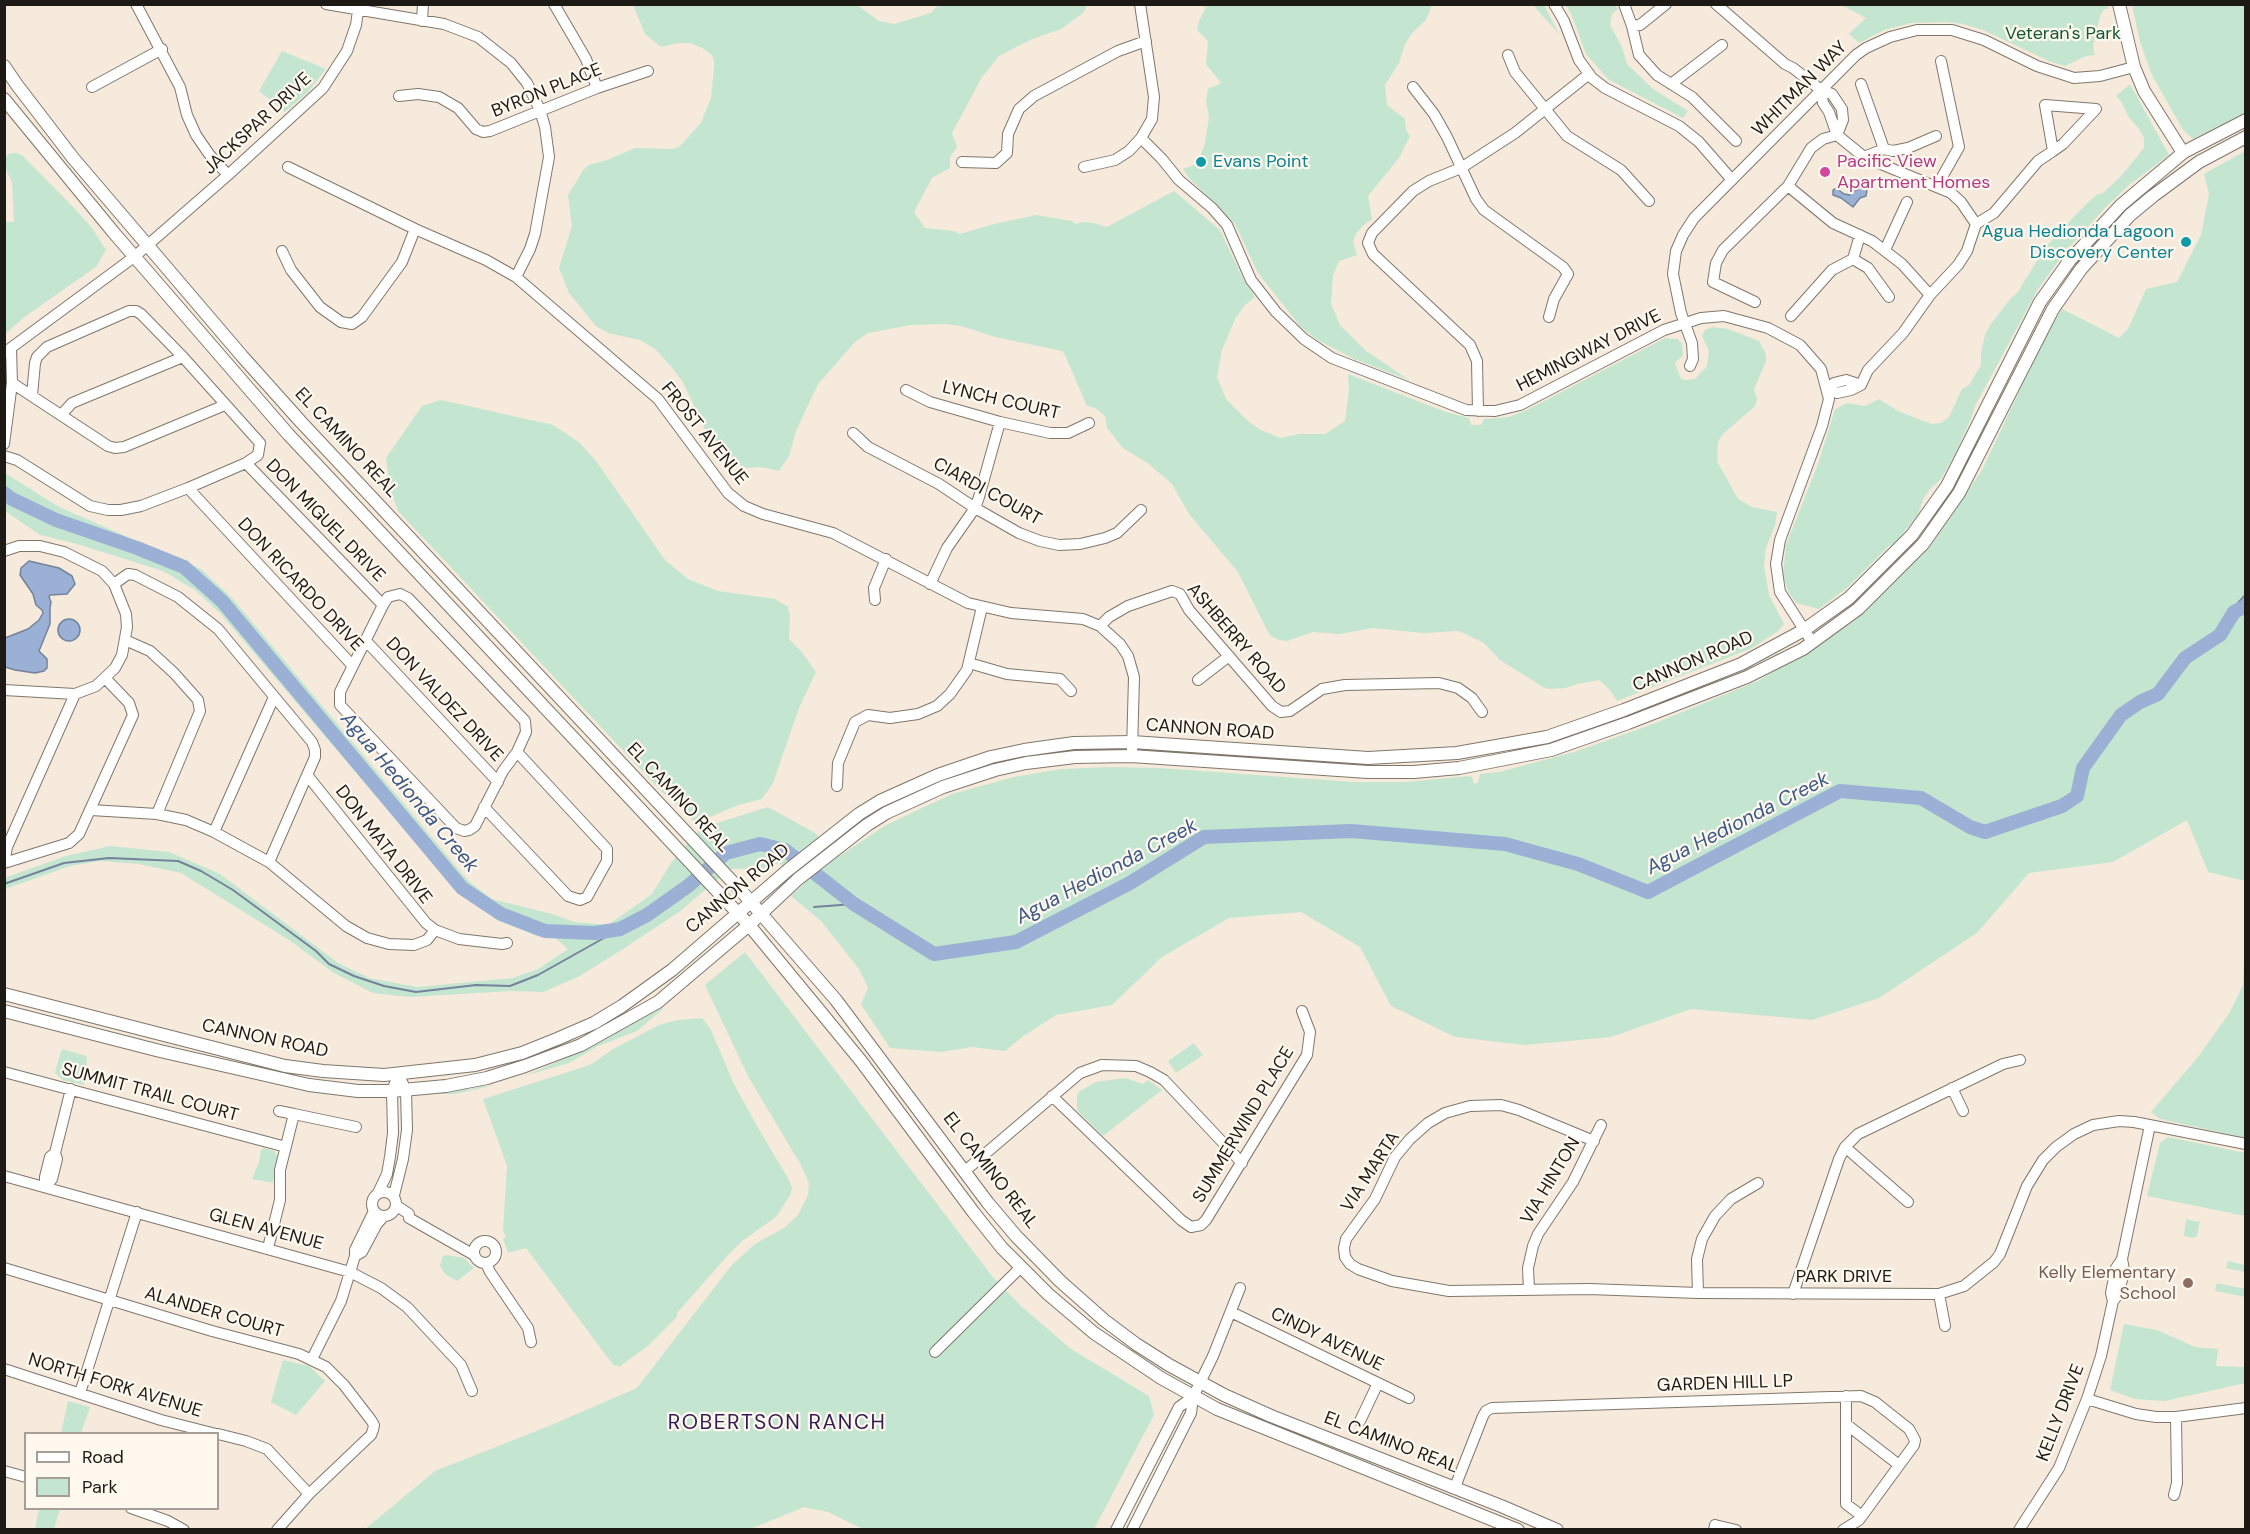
<!DOCTYPE html>
<style>
body{margin:0}
#map{position:relative;width:2250px;height:1534px;overflow:hidden;background:#f5eadc;font-family:"DM Sans",sans-serif}
canvas{display:block}
.frame{position:absolute;inset:0;border:6px solid #1d1a15;pointer-events:none}
.legend{position:absolute;left:24px;top:1432px;width:195px;height:78px;box-sizing:border-box;background:#fff8ef;border:2px solid #a59f98;margin:0;padding:8px 10px;list-style:none;font-size:18px;color:#1d1a15}
.legend li{display:flex;align-items:center;gap:12px;height:30px}
.legend b{width:30px;border:2px solid #a59f98}
</style>
<div id="map">
<canvas width="2250" height="1534"></canvas>
<div class="frame"></div>
<ul class="legend">
<li><b style="height:8px;background:#fff"></b>Road</li>
<li><b style="height:16px;background:#c4e6d0"></b>Park</li>
</ul>
</div>
<script>
const g = document.querySelector('canvas').getContext('2d');
g.lineJoin = 'round';
function fillPath(path, color) { g.fillStyle = color; g.fill(path, 'evenodd'); }
const poly = rows => new Path2D(rows.map(r => 'M' + r).join(''));
function trace(path, color, width, dash) { g.strokeStyle = color; g.lineWidth = width; g.lineCap = dash ? 'butt' : 'round'; g.setLineDash(dash || []); g.stroke(path); }
function write(font, color, halo, rows, align = 'center') {
  g.font = font + ' "DM Sans",sans-serif'; g.lineWidth = 4.5; g.setLineDash([]); g.textBaseline = 'middle'; g.strokeStyle = halo; g.fillStyle = color; for (const [text, x, y, turn = 0] of rows) {
    g.save(); g.translate(x, y); g.rotate((+turn || 0) * Math.PI / 180); g.textAlign = isNaN(turn) ? turn : align; if (halo) g.strokeText(text, 0, 0); g.fillText(text, 0, 0); g.restore();
  }
}
const green = poly([
 [2107,4,2108,9,2104,9,2100,16,2093,46,2095,55,2086,56,2065,66,2051,62,1983,30,1963,24,1946,22,1911,23,1884,30,1859,43,1849,34,1866,18,1841,5],
 [633,5,857,5,879,21,894,24,931,13,938,5,1087,5,1083,13,1061,29,1030,40,999,56,982,77,952,133,957,147,950,157,950,168,932,178,914,212,925,228,953,231,960,234,994,224,1036,215,1072,221,1075,224,1083,222,1094,223,1107,227,1174,191,1220,230,1243,279,1255,297,1245,305,1236,317,1222,350,1217,377,1226,399,1249,422,1261,430,1280,438,1299,434,1325,434,1345,421,1349,390,1348,374,1446,412,1469,418,1471,425,1481,425,1484,419,1509,417,1527,410,1665,338,1677,339,1682,343,1683,355,1675,363,1681,379,1686,380,1695,379,1707,366,1709,351,1702,336,1705,330,1712,327,1728,329,1759,341,1766,354,1766,361,1754,389,1757,399,1755,406,1723,434,1718,442,1717,461,1738,499,1752,507,1777,512,1775,525,1766,548,1764,566,1769,595,1784,624,1778,631,1752,648,1617,701,1610,690,1599,680,1577,684,1566,688,1548,689,1543,687,1500,660,1484,643,1459,631,1423,633,1372,628,1340,634,1313,632,1287,641,1279,640,1271,636,1267,630,1238,572,1189,514,1172,484,1149,464,1123,448,1107,428,1105,416,1095,408,1087,406,1065,355,1062,351,995,337,961,326,945,324,911,325,868,333,855,342,818,384,796,431,789,456,779,471,762,467,747,468,722,458,712,445,683,382,670,365,655,349,640,340,608,333,596,326,569,293,559,268,572,226,568,195,584,169,589,165,607,160,635,148,672,149,679,147,701,123,711,98,714,68,714,60,712,55,702,48,690,43,678,43,661,47,645,34],
 [1202,5,1432,5,1426,20,1413,32,1405,44,1399,63,1385,85,1387,105,1405,119,1406,130,1410,136,1399,158,1368,196,1372,220,1367,222,1357,232,1353,241,1357,255,1339,261,1333,275,1331,304,1340,325,1365,350,1409,380,1354,359,1316,339,1300,326,1258,273,1235,224,1189,178,1183,169,1197,164,1205,144,1209,117,1206,101,1208,89,1221,83,1206,64,1208,41,1197,30,1199,21,1206,8],
 [1531,5,1544,5,1559,34,1534,6],
 [1566,5,1615,5,1618,9,1612,14,1610,25,1622,47,1627,64,1653,89,1688,111,1683,118,1609,80,1586,54,1572,16],
 [2132,5,2245,5,2245,114,2193,139,2183,130,2152,75,2140,42],
 [282,51,326,69,308,92,285,112,259,91],
 [2130,84,2169,155,2129,185,2105,208,2065,252,2038,289,1975,406,1971,419,1957,450,1941,479,1930,489,1923,499,1918,515,1893,545,1889,546,1848,587,1819,609,1796,603,1788,591,1783,574,1786,545,1818,464,1835,409,1847,403,1865,406,1879,399,1898,411,1931,424,1941,423,1949,417,1962,389,1969,385,1981,365,1981,352,1985,335,1991,324,2011,298,2018,292,2044,249,2086,204,2098,194,2102,194,2121,176,2144,148,2144,138,2139,129,2128,116,2121,101,2116,96],
 [2245,151,2246,595,2225,618,2245,611,2245,896,2245,881,2208,872,2187,820,2113,862,2029,873,1977,933,1879,998,1812,1020,1691,1009,1611,1037,1525,1045,1455,1037,1391,1006,1360,947,1301,912,1229,918,1162,957,1112,1005,1056,1015,1022,1037,1005,1051,972,1047,941,1052,890,1048,861,1004,868,988,859,969,821,921,791,896,804,884,779,863,767,868,730,869,679,912,623,949,578,977,543,992,512,991,409,997,373,993,334,973,289,940,181,873,139,864,100,861,70,866,5,889,4,878,66,856,110,846,169,852,220,874,338,963,369,978,417,987,513,978,538,969,568,949,553,936,537,936,500,921,460,895,220,613,195,590,163,571,77,544,40,535,5,511,5,473,59,507,201,569,233,599,460,871,471,883,492,899,552,914,574,922,608,925,652,894,671,863,701,828,768,807,815,833,838,857,886,825,952,794,1014,777,1061,769,1109,767,1160,768,1353,782,1406,782,1468,776,1472,777,1474,784,1478,783,1480,774,1499,772,1574,752,1653,724,1758,681,1853,622,1929,548,1982,470,2046,335,2062,309,2119,338,2128,329,2146,289,2177,282,2201,235,2209,194,2204,174],
 [16,153,22,155,76,210,92,228,106,250,96,267,27,315,5,334,5,222,14,222,12,183,5,166,5,158,8,154],
 [441,400,553,425,580,443,596,461,665,560,688,579,718,591,775,599,788,607,790,615,789,639,801,651,816,672,799,708,773,783,762,799,738,805,696,823,662,792,398,511,390,489,386,458,422,406],
 [2245,938,2245,1138,2160,1119,2151,1112,2198,1057,2230,1012,2243,985],
 [745,952,992,1276,1021,1306,1071,1349,1149,1396,1154,1415,1094,1529,863,1529,828,1512,804,1507,748,1530,364,1530,435,1471,549,1426,637,1388,731,1266,755,1244,784,1228,798,1215,808,1195,809,1183,801,1165,749,1078,705,985],
 [660,1007,663,1009,637,1031,598,1046,569,1063,524,1076,592,1047],
 [702,1018,710,1028,734,1084,757,1126,789,1180,792,1188,790,1195,777,1216,741,1242,728,1255,677,1313,677,1317,649,1345,619,1367,617,1365,614,1366,526,1248,508,1253,506,1247,503,1239,506,1237,503,1231,507,1166,483,1099,590,1065,613,1049,659,1025,678,1020],
 [1194,1043,1203,1055,1176,1073,1168,1061],
 [63,1049,86,1056,87,1059,84,1085,63,1080,55,1073,61,1051],
 [1125,1078,1143,1084,1148,1080,1162,1090,1103,1136,1077,1110,1077,1095,1080,1091,1096,1082],
 [495,1085,455,1094,428,1094,468,1088,469,1090,476,1087],
 [2168,1137,2245,1153,2245,1216,2147,1196,2160,1143],
 [264,1148,274,1151,278,1157,273,1183,252,1179,259,1162,261,1150],
 [2186,1219,2198,1222,2200,1219,2197,1236,2193,1238,2184,1236],
 [447,1255,464,1258,474,1268,457,1281,445,1274,440,1266,443,1256],
 [2228,1261,2245,1265,2245,1272,2226,1268],
 [2217,1283,2245,1289,2245,1297,2215,1291],
 [2124,1324,2157,1330,2195,1347,2218,1349,2216,1366,2245,1367,2245,1383,2165,1401,2134,1399,2110,1390],
 [283,1360,309,1366,325,1381,296,1415,271,1402],
 [68,1401,90,1407,81,1433,61,1433],
 [39,1509,60,1509,54,1529,35,1529]
]);
const water = poly([
 [1862,183,1867,190,1866,196,1860,198,1853,207,1841,198,1833,195,1833,190,1836,188,1844,194,1850,195,1852,191,1857,190,1862,183],
 [29,561,59,568,72,576,75,584,67,594,50,595,49,597,51,602,50,608,50,624,39,651,47,659,47,668,44,671,35,673,15,670,5,667,5,638,28,629,39,620,43,613,42,610,36,605,33,594,20,575,21,568,29,561],
 [2245,595,2245,611,2224,618,2243,597,2245,595],
 '58 630a11 11 0 1 1 22 0a11 11 0 1 1-22 0Z'
]);
const stream = poly([
 [4,884,64,863,109,858,178,861,201,871,233,890,316,951,329,964,354,976,384,986,416,992,476,985,510,986,538,975,620,929],
 [814,907,854,904]
]);
const river = poly([
 [4,493,12,499,56,520,137,548,184,567,222,601,462,888,501,914,545,931,595,933,620,929,647,915,688,886,726,853,760,844,785,850,854,904,934,954,1016,942,1130,883,1204,837,1351,831,1505,844,1578,864,1648,892,1840,791,1921,798,1970,827,1985,832,2062,806,2077,796,2083,768,2121,715,2140,702,2158,694,2185,658,2220,635,2234,612,2246,606]
]);
const minor = poly([
 [136,4,180,87,187,115,196,135,209,154,228,175],
 [326,4,444,24,478,37,511,63,527,83,540,110,545,127,549,157,535,234,530,249,516,277],
 [554,4,586,59,597,88],
 [1554,4,1564,21,1579,60,1592,78,1605,88,1679,126,1699,142,1732,180],
 [1624,4,1632,26,1640,25,1666,4],
 [1716,4,1785,64,1793,68,1821,90],
 [422,21,423,4],
 [1632,26,1639,55,1657,75,1692,97,1736,141],
 [1508,55,1515,72,1567,136,1621,170,1649,201],
 [1671,84,1722,45],
 [1861,84,1884,149],
 [92,87,162,49],
 [1413,87,1434,114,1447,137,1476,199,1484,210,1563,267,1568,274,1554,299,1549,317],
 [399,96,418,94,439,97,458,108,476,129,483,132,490,131,597,88,648,71],
 [1837,135,1843,120,1842,109,1832,94,1821,90,1823,103,1829,112,1837,135,1864,157,1951,193,1961,202,1976,224],
 [1141,138,1162,159,1179,180,1212,208,1227,225,1251,280,1276,312,1304,339,1332,358,1466,410,1495,411,1520,405,1664,330,1701,318,1724,316,1768,328,1800,345,1821,369,1829,399,1822,426,1780,540,1776,564,1780,592,1812,642],
 [1864,157,1884,149,1893,151,1908,148,1936,136],
 [962,162,996,163,1007,153,1008,134,1019,109,1034,96,1118,51,1146,41],
 [288,167,415,229,486,260,516,277,658,399,728,493,744,506,763,514,833,533,968,603,1011,613,1083,619,1100,626,1120,644,1128,656,1134,677,1132,751],
 [1084,167,1115,160,1129,151,1141,138,1152,119,1154,97,1140,4],
 [1788,186,1833,223,1872,241,1902,264,1930,295,1903,333,1868,370,1861,385,1851,390,1837,393,1827,390,1834,383,1846,380,1861,385],
 [1937,186,1959,147,1941,61],
 [1860,235,1853,259,1868,268,1889,297],
 [1885,250,1907,202],
 [282,251,291,270,320,307,341,322,352,324,362,317,402,262,415,229],
 [1930,295,1958,265,1967,251,1976,224,1994,213,2038,161,2053,151,2063,144,2096,109,2045,105,2053,151],
 [1755,302,1713,282,1716,263,1723,250,1788,186,1811,148,1823,139,1837,135],
 [1791,316,1832,270,1853,259],
 [4,353,134,257,228,175,323,88,347,51,356,25,359,4],
 [1690,366,1693,359,1692,343,1681,313,1673,274,1676,251,1683,235,1694,218,1856,55,1866,48,1890,37,1917,30,1952,30,1984,40,2037,66,2074,78,2100,76,2134,67],
 [12,383,108,446,115,448,124,447,225,405],
 [906,390,930,402,1000,422,1050,433,1068,433,1089,423],
 [1478,411,1477,361,1470,345,1373,254,1368,243,1372,233,1413,191,1429,181,1461,168,1515,133,1589,74],
 [62,414,72,403,183,357],
 [853,433,868,447,939,484,975,508,1019,533,1040,541,1059,545,1080,544,1105,538,1117,533,1141,510],
 [4,444,12,383,11,348],
 [4,456,17,460,90,506,108,510,121,510,141,506,188,488,246,463,258,455,260,443,183,357,141,314,136,311,129,311,47,347,37,357,35,363,32,395],
 [246,463,383,605],
 [188,488,353,666],
 [4,551,19,546,40,546,64,552,102,571,114,584,126,614,127,627,122,655,115,668,96,686,75,694,4,690],
 [114,584,128,574,135,575,178,597,218,629,312,742,315,750,315,757,269,862],
 [930,584,947,548,975,508,979,497,1000,422],
 [400,594,408,598,525,721,526,732,517,752,503,771,475,826,469,830,464,831,456,828,340,705,340,692,383,605,388,597,400,594],
 [875,600,874,588,886,559],
 [1100,626,1109,617,1128,606,1172,591,1180,594,1189,610,1272,706,1281,712,1290,711,1322,689,1345,685,1439,683,1458,688,1472,698,1482,712],
 [125,640,150,651,174,673,198,700,200,711,157,814],
 [366,641,498,782],
 [969,663,1007,674,1060,679,1071,691],
 [1198,680,1229,656],
 [307,775,426,923,435,930,459,939,502,944,507,943],
 [837,786,838,763,855,722,868,715,890,718,918,714,937,706,950,694,967,670,982,607],
 [484,807,568,896,580,900,587,897,607,861,607,849,517,752],
 [91,810,157,814,186,820,214,832,269,862,346,926,367,938,389,944,414,945,427,940,435,930],
 [214,832,274,697],
 [7,862,5,858,7,847,75,694],
 [4,863,69,843,79,834,133,715,129,703,106,679],
 [4,1072,286,1147],
 [1952,1088,1963,1111],
 [1052,1096,1181,1220,1191,1227,1201,1225,1206,1220,1307,1055,1310,1032,1302,1011],
 [279,1111,294,1114],
 [1594,1141,1519,1110,1501,1105,1470,1106,1445,1113,1428,1123,1410,1139,1395,1157,1375,1199,1346,1239,1344,1248,1345,1257,1350,1264,1358,1269,1392,1281,1449,1291,1589,1289,1698,1293,1939,1294,1964,1286,1994,1262,2000,1254,2027,1186,2043,1160,2056,1147,2074,1134,2093,1125,2119,1121,2134,1122,2246,1144],
 [1845,1147,1908,1202],
 [965,1171,1080,1073,1102,1065,1136,1066,1150,1072,1164,1080,1242,1163],
 [4,1176,350,1272,381,1288,407,1307,461,1365,472,1391],
 [45,1187,52,1179,57,1159,55,1153,71,1089],
 [45,1187,45,1177,50,1157,55,1153],
 '372 1204a12 12 0 1 1 24 0a12 12 0 1 1-24 0Z',
 [378,1193,387,1174,390,1157,393,1133,392,1091,395,1083],
 [394,1195,403,1159,407,1130,406,1090,398,1074],
 [397,1206,409,1214,409,1218,474,1255],
 [374,1211,355,1250,355,1256,362,1252,377,1224,384,1216],
 '474 1252a11 11 0 1 1 22 0a11 11 0 1 1-22 0Z',
 [268,1248,280,1200,280,1170,294,1114,356,1127],
 [486,1263,490,1272,528,1328,531,1342],
 [4,1268,212,1331,299,1354,326,1367,344,1385,371,1420,374,1425,373,1430,371,1435,309,1494,277,1530],
 [1529,1290,1528,1268,1533,1246,1538,1234,1573,1182,1601,1125],
 [1698,1293,1697,1259,1702,1239,1715,1216,1731,1199,1758,1183],
 [1793,1294,1839,1159,1845,1147,1858,1134,2003,1064,2020,1060],
 [1939,1294,1945,1326],
 [2113,1301,2118,1295,2122,1280,2124,1270,2122,1259],
 [1231,1312,1409,1398],
 [935,1352,1021,1267],
 [312,1359,341,1301,355,1256],
 [4,1369,161,1420,216,1434],
 [80,1393,137,1212],
 [1846,1396,1846,1504,1862,1516],
 [2087,1399,2136,1414,2156,1417,2176,1417,2246,1408],
 [1360,1421,1378,1383],
 [1846,1424,1899,1465],
 [218,1434,246,1441,267,1449,309,1494],
 [4,1471,26,1477],
 [1455,1487,1483,1416,1486,1411,1492,1408,1861,1396,1875,1402,1909,1429,1915,1440,1914,1445,1859,1520,1843,1530],
 [2174,1495,2177,1483,2176,1417],
 [131,1508,168,1521,184,1530],
 [1116,1530,1179,1407,1193,1397],
 [1132,1530,1191,1413,1193,1397,1213,1356,1240,1288],
 [1714,1530,1715,1525,1736,1530],
 [2019,1530,2059,1468,2087,1399,2101,1356,2113,1301,2111,1293,2116,1268,2122,1259,2150,1125]
]);
const major = poly([
 [2119,4,2134,67,2144,91,2180,148],
 [4,66,17,85,73,158,242,356,301,422,743,893,836,1000,988,1203,1016,1236,1060,1281,1104,1320,1136,1344,1169,1365,1224,1395,1271,1416,1501,1506,1557,1530],
 [4,99,114,233,288,434,749,925,861,1061,974,1213,1002,1248,1048,1294,1094,1333,1161,1378,1217,1409,1518,1530],
 [4,994,285,1066,323,1071,384,1075,475,1065,522,1053,557,1039,594,1023,622,1006,672,970,788,870,859,814,880,801,938,775,991,757,1024,750,1074,743,1132,742,1368,758,1457,753,1547,737,1624,710,1741,664,1804,630,1849,598,1912,535,1947,486,2040,302,2070,260,2121,205,2184,152,2246,120],
 [4,1011,160,1051,309,1085,358,1091,392,1091,446,1086,487,1078,525,1066,581,1045,658,1002,749,925,798,879,867,825,886,813,943,787,995,770,1026,763,1075,757,1131,756,1368,772,1414,772,1459,768,1551,750,1628,723,1747,677,1803,649,1858,609,1923,544,1959,493,2053,309,2081,269,2130,215,2153,196,2199,162,2246,137]
]);
const markers = [
 [1201,162,6,"#0f9aa8"],
 [1825,172,6,"#d1479c"],
 [2186,242,6,"#0f9aa8"],
 [2188,1283,6,"#8d6e63"]
];
const parkNames = [
 ["Veteran's Park",2063,34]
];
const streetNames = [
 ["WHITMAN WAY",1800,89,-45],
 ["BYRON PLACE",547,91,-22],
 ["JACKSPAR DRIVE",258,124,-43],
 ["HEMINGWAY DRIVE",1589,351,-27],
 ["LYNCH COURT",1001,401,13],
 ["FROST AVENUE",704,434,51],
 ["EL CAMINO REAL",346,443,47],
 ["CIARDI COURT",987,492,29],
 ["DON MIGUEL DRIVE",325,521,46],
 ["DON RICARDO DRIVE",300,585,47],
 ["ASHBERRY ROAD",1236,639,49],
 ["CANNON ROAD",1693,662,-23],
 ["DON VALDEZ DRIVE",444,700,47],
 ["CANNON ROAD",1210,730,4],
 ["EL CAMINO REAL",678,798,47],
 ["DON MATA DRIVE",383,845,52],
 ["CANNON ROAD",738,889,-40],
 ["CANNON ROAD",265,1039,12],
 ["SUMMIT TRAIL COURT",150,1093,15],
 ["SUMMERWIND PLACE",1244,1125,-59],
 ["EL CAMINO REAL",990,1171,52],
 ["VIA MARTA",1371,1172,-57],
 ["VIA HINTON",1551,1181,-59],
 ["GLEN AVENUE",266,1230,15],
 ["PARK DRIVE",1844,1277],
 ["ALANDER COURT",214,1313,16],
 ["CINDY AVENUE",1327,1340,26],
 ["GARDEN HILL LP",1725,1384,-2],
 ["NORTH FORK AVENUE",115,1386,17],
 ["KELLY DRIVE",2061,1413,-69],
 ["EL CAMINO REAL",1391,1443,21]
];
const cultureNames = [
 ["Evans Point",1213,162],
 ["Agua Hedionda Lagoon",2174,232,"right"],
 ["Discovery Center",2174,253,"right"]
];
const hotelNames = [
 ["Pacific View",1837,162],
 ["Apartment Homes",1837,183]
];
const educationNames = [
 ["Kelly Elementary",2176,1273],
 ["School",2176,1294]
];
const waterNames = [
 ["Agua Hedionda Creek",409,793,50],
 ["Agua Hedionda Creek",1738,824,-27],
 ["Agua Hedionda Creek",1107,872,-28]
];
const quarterNames = [
 ["ROBERTSON RANCH",777,1423]
];
fillPath(green, '#c4e6d0');
fillPath(water, '#9ab0d4');
trace(water, '#74839b', 1.5);
trace(stream, '#74839b', 2);
trace(river, '#9ab0d4', 14);
trace(minor, '#80776a', 12);
trace(major, '#80776a', 14);
trace(minor, '#fff', 10);
trace(major, '#fff', 12);
for (const [x, y, r, color] of markers) { const dot = new Path2D(); dot.arc(x, y, r, 0, 2 * Math.PI); g.fillStyle = color; g.fill(dot); trace(dot, '#fff8ef', 2); }
write('18px', '#125736', '#fff8ef', parkNames);
write('18px', '#1d1a15', '#fff8ef', streetNames);
write('18px', '#0d838f', '#fff8ef', cultureNames, 'left');
write('18px', '#b23c85', '#fff8ef', hotelNames, 'left');
write('18px', '#785e54', '#fff8ef', educationNames, 'right');
write('italic 20px', '#3a5787', '#fff8ef', waterNames);
g.letterSpacing = '1.5px';
write('21px', '#311b54', '#fff8ef', quarterNames);
g.letterSpacing = '0px';
</script>
